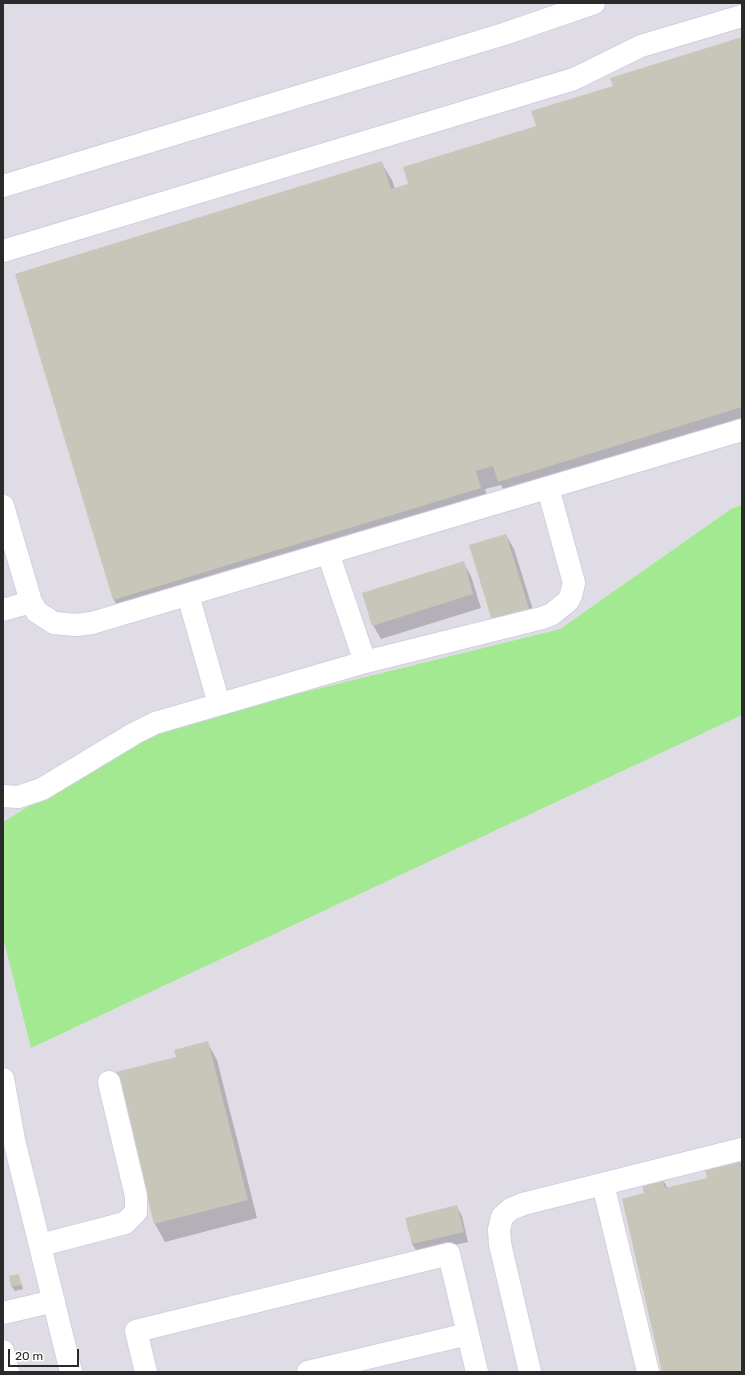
<!DOCTYPE html>
<style>
body{margin:0}
#map{position:relative;width:745px;height:1375px;overflow:hidden;background:#ede8da;font-family:Rubik,sans-serif}
canvas{display:block}
.frame{position:absolute;inset:0;border:4px solid #2a2a2a;pointer-events:none}
.scale{position:absolute;left:8px;top:1349px;width:71px;height:18px;box-sizing:border-box;border:2px solid #2a2a2a;border-top:0;padding-left:5px;font-size:12px;line-height:14px;white-space:nowrap;color:#2a2a2a;-webkit-text-stroke:3px #fff;paint-order:stroke}
</style>
<div id="map">
<canvas width="745" height="1375"></canvas>
<div class="frame"></div>
<div class="scale">20 m</div>
</div>
<script>
const g = document.querySelector('canvas').getContext('2d');
g.lineJoin = 'round';
function fillPath(path, color) { g.fillStyle = color; g.fill(path, 'evenodd'); }
const poly = rows => new Path2D(rows.map(r => 'M' + r).join(''));
function trace(path, color, width, dash) { g.strokeStyle = color; g.lineWidth = width; g.lineCap = dash ? 'butt' : 'round'; g.setLineDash(dash || []); g.stroke(path); }
const industrial = poly([
 [3,3,742,3,742,505,731,509,560,629,155,729,3,822],
 [742,715,742,1372,3,1372,3,938,31,1048]
]);
const green = poly([
 [742,505,742,715,31,1048,3,938,3,822,155,729,560,629,731,509]
]);
const shadow = poly([
 [742,38,742,428,509,500,501,485,485,489,490,506,125,618,114,600,16,274,381,162,392,180,395,189,409,184,537,127,614,87],
 [506,535,514,549,538,626,494,623],
 [463,562,471,576,481,608,381,639,373,625],
 [207,1042,217,1060,257,1218,165,1242,155,1224,137,1153,177,1057],
 [738,1159,742,1166,742,1372,663,1372,645,1194,662,1178,668,1189,708,1179],
 [457,1207,462,1216,468,1242,418,1253,412,1244,407,1219],
 [18,1275,23,1289,15,1291,12,1287]
]);
const building = poly([
 [742,37,742,407,498,482,493,466,476,471,481,488,113,600,15,274,382,161,391,189,408,184,403,167,536,126,531,111,613,86,610,78],
 [506,534,530,612,493,624,469,545],
 [464,561,473,594,372,626,362,593],
 [208,1041,248,1200,154,1224,116,1072,176,1057,174,1050],
 [738,1158,742,1170,742,1372,662,1372,622,1199,644,1193,641,1182,662,1177,665,1188,707,1178,704,1166],
 [457,1205,464,1232,412,1244,405,1218],
 [19,1274,21,1285,11,1287,9,1276]
]);
const minor = poly([
 [3,186,504,34,594,3],
 [3,251,574,79,641,46,742,16],
 [3,506,31,602,37,612,54,623,76,625,92,623,742,430],
 [328,553,365,662],
 [188,595,219,704],
 [3,610,31,602],
 [3,796,18,797,42,789,135,733,155,723,365,662,542,618,552,614,568,601,571,595,574,583,548,488],
 [3,1079,14,1140,71,1372],
 [603,1184,648,1372],
 [41,1245,125,1223,136,1212,136,1196,109,1082],
 [3,1313,54,1301],
 [3,1351,8,1372],
 [146,1372,136,1331,449,1254,477,1372],
 [308,1372,468,1334],
 [530,1372,500,1244,499,1230,502,1217,511,1209,523,1204,742,1149]
]);
fillPath(industrial, '#e0dce5');
fillPath(green, '#a2e992');
fillPath(shadow, '#0003');
fillPath(building, '#c8c6b9');
trace(minor, '#cfd0e4', 24);
trace(minor, '#fff', 22);
</script>
